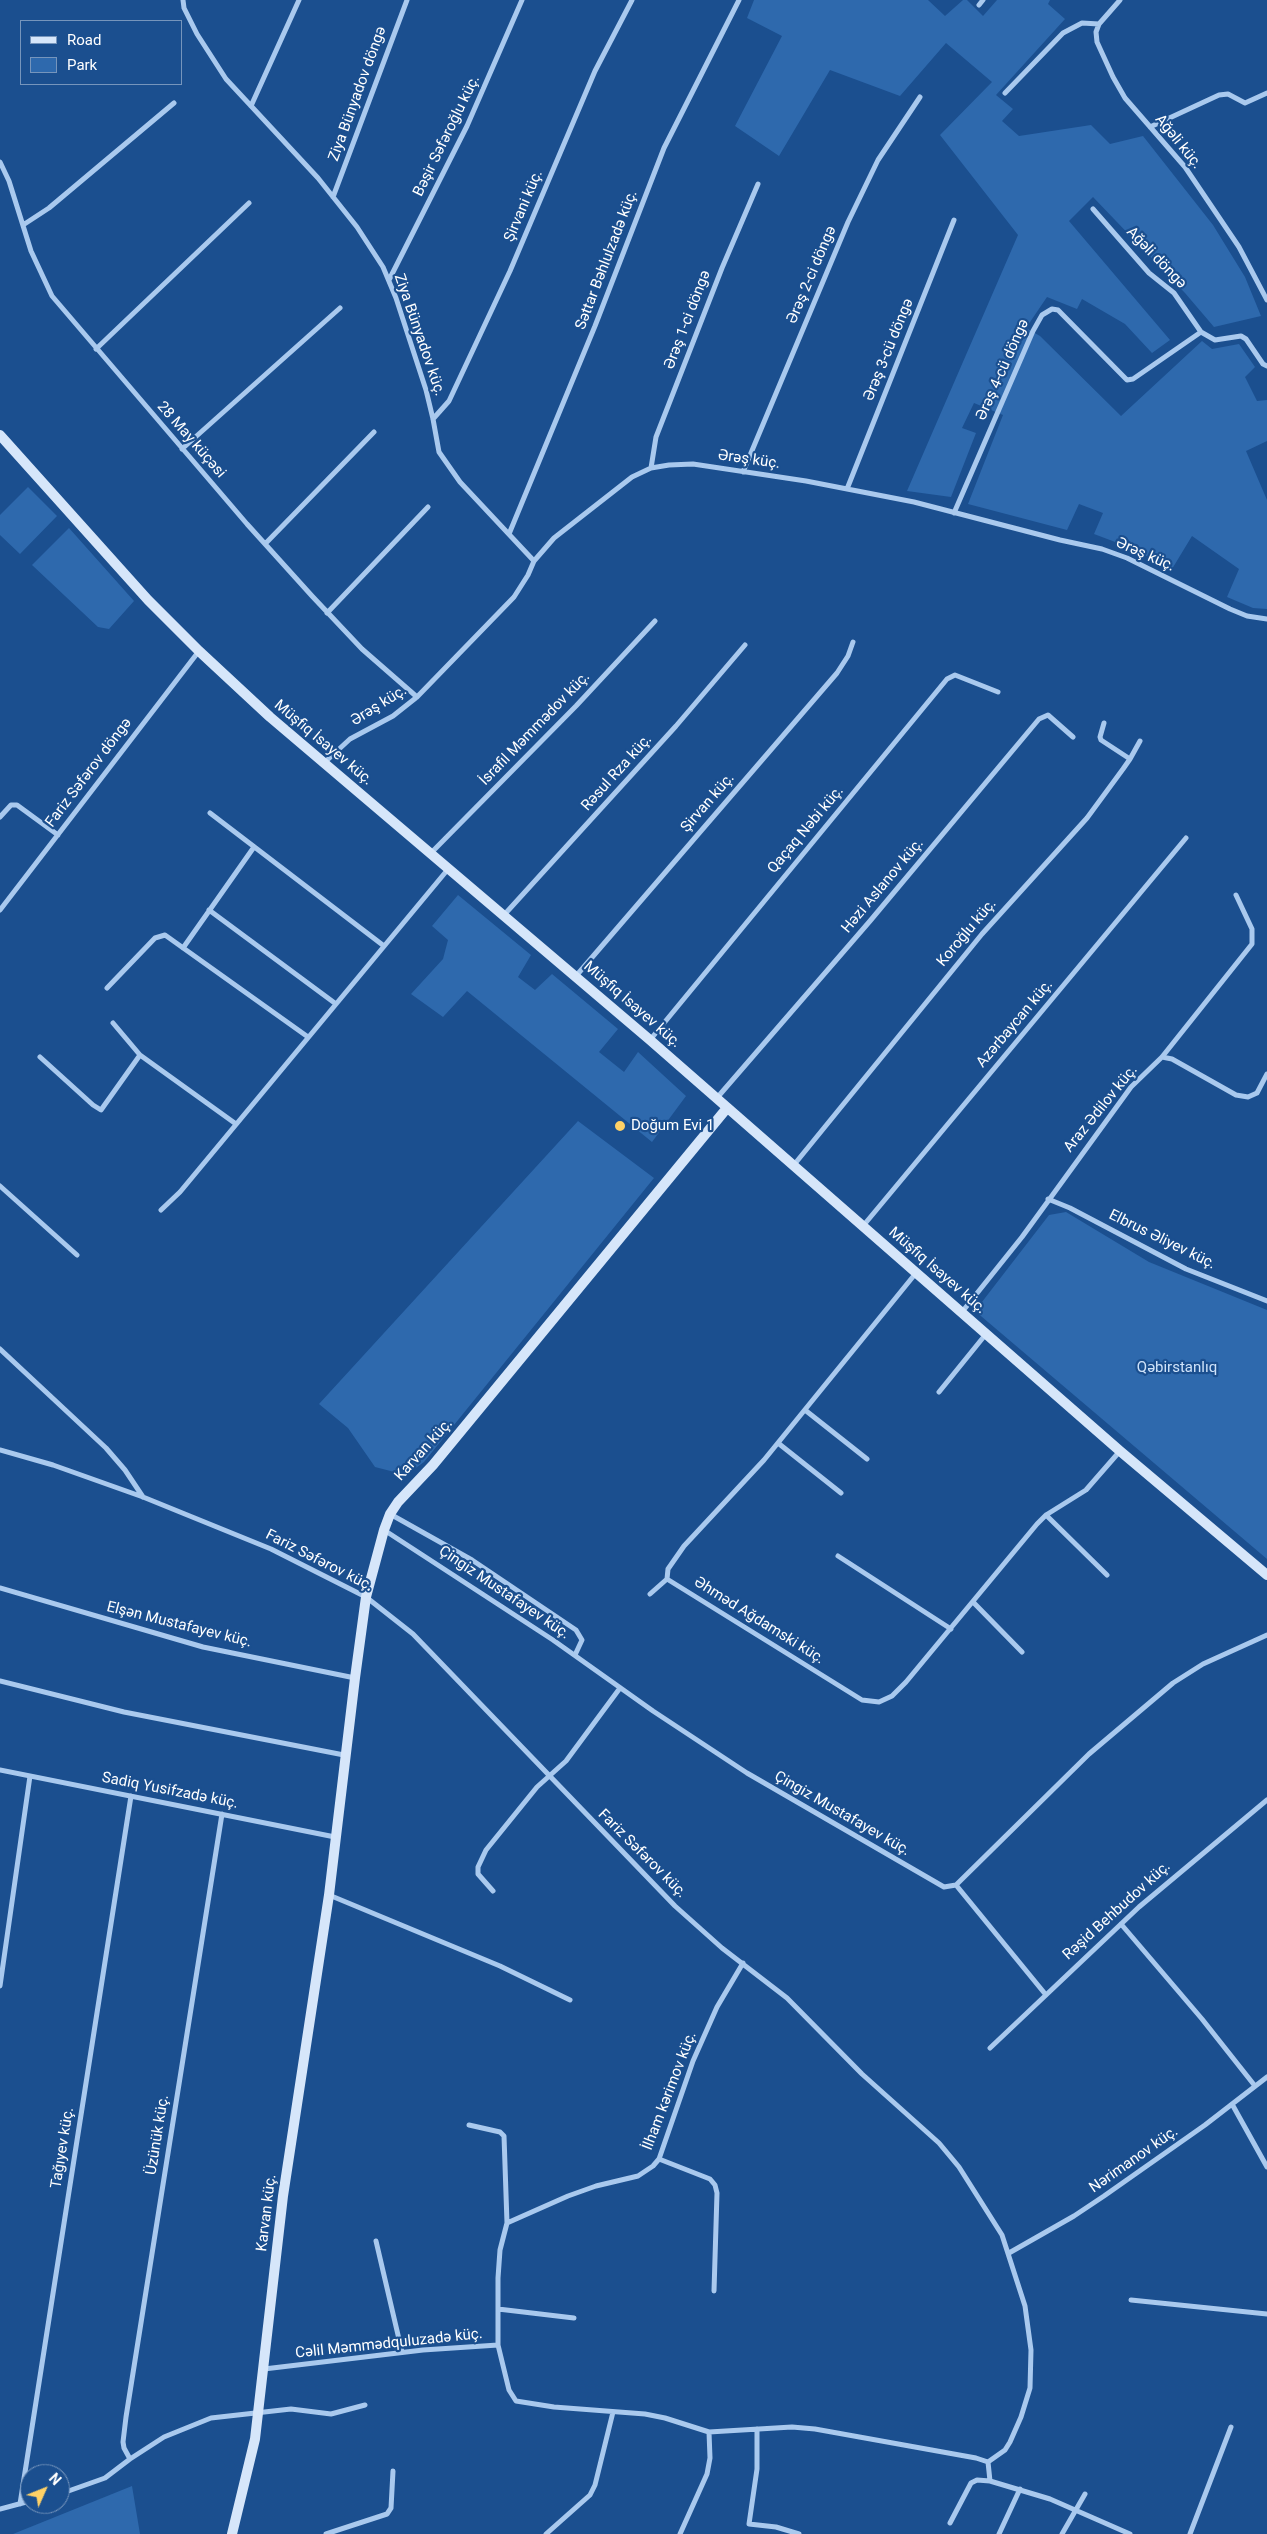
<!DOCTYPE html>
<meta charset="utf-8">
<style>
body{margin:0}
#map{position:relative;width:1267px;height:2534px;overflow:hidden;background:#1b4f8f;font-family:Roboto,sans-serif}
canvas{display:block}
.legend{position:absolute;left:20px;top:20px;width:162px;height:65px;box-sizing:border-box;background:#1b4f8f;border:1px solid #7695bc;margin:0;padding:6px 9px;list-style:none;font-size:15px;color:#fff}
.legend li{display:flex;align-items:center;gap:10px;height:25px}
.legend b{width:25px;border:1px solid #7695bc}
.north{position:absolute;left:20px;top:2464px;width:50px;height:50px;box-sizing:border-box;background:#1b4f8f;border:1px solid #7695bc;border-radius:50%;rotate:46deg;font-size:14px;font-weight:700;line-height:20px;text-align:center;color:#fff}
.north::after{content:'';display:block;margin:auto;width:18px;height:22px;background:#ffd166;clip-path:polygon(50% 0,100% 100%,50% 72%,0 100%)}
</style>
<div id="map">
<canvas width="1267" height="2534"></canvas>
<ul class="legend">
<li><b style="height:6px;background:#d6e6fa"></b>Road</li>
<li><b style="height:14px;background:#2e69ad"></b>Park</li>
</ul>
<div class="north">N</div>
</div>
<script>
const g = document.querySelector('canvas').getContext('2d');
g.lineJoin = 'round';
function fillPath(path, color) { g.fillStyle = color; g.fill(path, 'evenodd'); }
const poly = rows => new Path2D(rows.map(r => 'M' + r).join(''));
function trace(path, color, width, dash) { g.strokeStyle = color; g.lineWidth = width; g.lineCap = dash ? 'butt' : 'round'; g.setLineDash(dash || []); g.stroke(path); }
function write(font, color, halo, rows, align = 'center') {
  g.font = font + ' Roboto,sans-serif'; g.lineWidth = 4.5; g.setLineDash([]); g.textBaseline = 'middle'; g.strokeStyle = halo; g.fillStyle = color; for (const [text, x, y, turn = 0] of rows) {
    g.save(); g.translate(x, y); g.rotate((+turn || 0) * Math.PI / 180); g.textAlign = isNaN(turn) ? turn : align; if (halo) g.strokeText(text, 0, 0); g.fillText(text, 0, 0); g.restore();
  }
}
const green = poly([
 [754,0,928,0,945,16,963,0,967,0,983,16,997,0,1050,0,1048,4,1065,19,996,95,1013,109,1002,121,1019,136,1091,125,1110,144,1143,136,1213,225,1245,277,1261,316,1214,327,1185,293,1093,197,1069,221,1170,340,1152,353,1125,324,1082,299,1077,309,1047,297,1026,328,1040,336,1121,416,1202,341,1212,349,1239,344,1255,367,1245,377,1257,401,1267,400,1267,441,1246,451,1267,500,1267,609,1253,608,1227,597,1239,569,1192,536,1172,569,1131,548,1094,534,1103,513,1079,504,1067,530,968,504,1003,415,974,403,962,428,976,433,951,497,907,491,1018,235,940,135,992,82,946,43,900,96,830,70,779,156,735,126,782,36,747,18],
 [28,487,57,516,20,554,0,535,0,515],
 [69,528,134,601,109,629,98,627,32,565],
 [458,895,531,955,518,977,535,990,552,974,618,1029,599,1052,624,1072,638,1052,686,1096,652,1142,467,991,443,1017,411,994,443,959,448,940,432,926],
 [578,1121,654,1178,424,1462,406,1475,375,1467,348,1428,319,1404],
 [1066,1212,1149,1262,1267,1310,1267,1559,975,1311,1049,1215],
 [132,2486,140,2534,0,2534,13,2534]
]);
const street = poly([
 [183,0,184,8,197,34,226,79,318,178,357,227,383,267,396,298,426,390,433,419,439,452,460,482,534,561],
 [1120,0,1099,24,1096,32,1097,42,1113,77,1125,98,1185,167,1239,247,1267,300],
 [979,5,983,0],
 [1005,93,1063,33,1082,23,1099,24],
 [251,106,299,0],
 [1150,127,1219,95,1228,94,1245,103,1267,93],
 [0,162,9,181,31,251,52,296,247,524,312,596,362,649,417,697],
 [333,197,407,0],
 [1093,209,1149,273,1174,293,1201,332,1215,340,1241,336,1246,339,1263,364,1267,366],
 [23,225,49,208,174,103],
 [389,280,467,126,522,0],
 [96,349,249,203],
 [433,419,449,401,510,271,595,71,632,0],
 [182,449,340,308],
 [651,468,656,437,722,268,758,184],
 [743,472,848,222,878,160,920,97],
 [847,489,954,220],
 [954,513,1033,331,1042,315,1052,309,1058,310,1127,380,1133,379,1201,332],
 [509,534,595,326,664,148,739,0],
 [265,544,374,432],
 [327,613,428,507],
 [1130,759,1140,741],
 [324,763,350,739,393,716,417,697,514,597,528,575,534,561,554,538,632,477,651,468,669,465,693,464,806,481,914,502,1060,540,1102,549,1127,558,1230,609,1247,616,1267,619],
 [210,813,384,946],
 [0,817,11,805,17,805,58,835],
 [431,853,576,706,655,621],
 [0,910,199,651],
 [209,910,336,1004],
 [504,915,676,726,745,645],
 [183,948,254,847],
 [576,976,837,673,848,656,853,642],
 [107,988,155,938,165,935,308,1037],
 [113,1023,140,1055],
 [650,1040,947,679,955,675,998,692],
 [40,1057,93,1105,101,1110,140,1055,236,1124],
 [1162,1057,1172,1059,1236,1095,1248,1097,1257,1093,1267,1074],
 [716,1099,870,921,1039,719,1048,715,1073,737],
 [793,1166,982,934,1087,818,1123,769,1130,759,1101,740,1100,737,1104,723],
 [0,1186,77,1255],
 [1048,1199,1070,1208,1186,1269,1267,1301],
 [161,1210,180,1192,449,868],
 [863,1226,1186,838],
 [916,1273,764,1460,684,1546,668,1569,667,1579,862,1700,879,1702,892,1696,906,1682,1037,1524,1046,1515,1086,1490,1120,1451],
 [962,1312,1022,1237,1131,1087,1162,1057,1252,944,1252,929,1236,895],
 [0,1349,106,1448,125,1470,143,1497],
 [939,1392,986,1334],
 [805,1410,867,1459],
 [778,1443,841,1493],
 [0,1450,53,1465,143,1497,271,1549,366,1597,413,1634,675,1906,722,1948,787,1998,862,2074,939,2143,959,2167,1002,2235,1025,2306,1031,2350,1030,2388,1021,2417,1010,2442,1005,2450,988,2462],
 [390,1514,472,1560,576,1630,582,1640,575,1655],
 [1046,1515,1107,1575],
 [384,1530,553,1640,653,1711,747,1773,944,1887,956,1885,1089,1754,1173,1683,1203,1664,1267,1635],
 [838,1556,951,1629],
 [0,1588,203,1647,355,1678],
 [650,1594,667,1579],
 [973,1602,1022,1652],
 [0,1681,124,1712,344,1755],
 [0,1770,335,1837],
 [956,1885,1046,1995],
 [493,1891,478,1874,478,1867,486,1850,537,1787,566,1761,620,1688],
 [329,1895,500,1966,570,2000],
 [1121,1924,1202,2019,1255,2086],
 [0,1986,30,1776],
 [990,2048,1139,1907,1267,1800],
 [1232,2104,1267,2167],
 [469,2125,500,2132,504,2136,507,2223],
 [659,2159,710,2179,715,2185,717,2193,714,2291],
 [376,2241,402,2352],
 [1009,2253,1074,2216,1104,2196,1205,2125,1267,2077],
 [1131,2300,1267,2314],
 [498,2309,574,2318],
 [498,2345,498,2278,500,2250,507,2223,568,2196,596,2186,638,2176,653,2166,659,2159,693,2061,717,2007,743,1963],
 [264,2369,423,2350,498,2345,509,2390,516,2401,554,2407,645,2414,665,2418,709,2432,792,2427,815,2429,976,2458,988,2462,990,2481,1050,2499,1130,2534],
 [757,2429,757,2469,749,2524,776,2527,799,2534],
 [130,2459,124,2448,123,2442,126,2417,222,1814],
 [60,2494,105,2478,130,2459,164,2437,211,2418,291,2409,331,2414,365,2405],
 [20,2504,131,1796],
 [0,2509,30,2501],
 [950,2523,971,2483,977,2480,990,2481],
 [326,2534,387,2514,391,2508,393,2471],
 [546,2534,590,2495,595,2485,613,2412],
 [680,2534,707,2474,710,2458,709,2432],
 [999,2534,1020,2489],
 [1062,2534,1085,2494],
 [1190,2534,1231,2427]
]);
const secondary = poly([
 [0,435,148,600,199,651,270,717,650,1040,1120,1451,1267,1575],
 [232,2534,255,2439,283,2196,329,1895,355,1678,366,1597,384,1530,390,1514,398,1502,433,1465,727,1108]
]);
const markers = [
 [620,1126,6,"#ffd166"]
];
const streetNames = [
 ["Ziya Bünyadov döngə",358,94,-70],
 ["Bəşir Səfəroğlu küç.",447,136,-64],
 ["Ağəli küç.",1178,142,51],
 ["Şirvani küç.",524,206,-67],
 ["Ağəli döngə",1156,258,46],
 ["Səttar Bəhlulzadə küç.",607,260,-69],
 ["Ərəş 2-ci döngə",812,275,-67],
 ["Ərəş 1-ci döngə",688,320,-69],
 ["Ziya Bünyadov küç.",419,335,71],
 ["Ərəş 3-cü döngə",889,350,-68],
 ["Ərəş 4-cü döngə",1003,370,-66],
 ["28 May küçəsi",191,440,49],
 ["Ərəş küç.",749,460,8],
 ["Ərəş küç.",1145,555,24],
 ["Ərəş küç.",379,706,-32],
 ["İsrafil Məmmədov küç.",535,729,-46],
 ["Müşfiq İsayev küç.",323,743,40],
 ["Fariz Səfərov döngə",89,773,-53],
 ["Rəsul Rza küç.",617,773,-48],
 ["Şirvan küç.",708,803,-49],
 ["Qaçaq Nəbi küç.",806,830,-50],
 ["Həzi Aslanov küç.",883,886,-50],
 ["Koroğlu küç.",967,933,-50],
 ["Müşfiq İsayev küç.",632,1005,41],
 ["Azərbaycan küç.",1015,1024,-50],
 ["Araz Ədilov küç.",1101,1109,-51],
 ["Elbrus Əliyev küç.",1162,1240,26],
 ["Müşfiq İsayev küç.",937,1271,41],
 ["Karvan küç.",424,1450,-48],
 ["Fariz Səfərov küç.",319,1561,27],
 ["Çingiz Mustafayev küç.",504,1593,34],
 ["Əhməd Ağdamski küç.",759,1621,32],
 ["Elşən Mustafayev küç.",179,1625,14],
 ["Sadiq Yusifzadə küç.",170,1791,11],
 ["Çingiz Mustafayev küç.",842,1814,30],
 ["Fariz Səfərov küç.",642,1854,45],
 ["Rəşid Behbudov küç.",1117,1911,-42],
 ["İlham kərimov küç.",670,2091,-69],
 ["Üzünük küç.",158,2135,-81],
 ["Tağıyev küç.",63,2148,-81],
 ["Nərimanov küç.",1134,2160,-35],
 ["Karvan küç.",267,2213,-83],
 ["Cəlil Məmmədquluzadə küç.",389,2344,-6]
];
const poiNames = [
 ["Doğum Evi 1",631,1126]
];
const parkNames = [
 ["Qəbirstanlıq",1177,1368]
];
fillPath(green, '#2e69ad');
trace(street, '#a9c9ee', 5);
trace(secondary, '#d6e6fa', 10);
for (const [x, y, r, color] of markers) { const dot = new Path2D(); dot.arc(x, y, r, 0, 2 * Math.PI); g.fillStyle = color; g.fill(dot); trace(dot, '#1b4f8f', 2); }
write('15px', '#fff', '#1b4f8f', streetNames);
write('15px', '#fff', '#1b4f8f', poiNames, 'left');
write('15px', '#cfe3fa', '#1b4f8f', parkNames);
</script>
